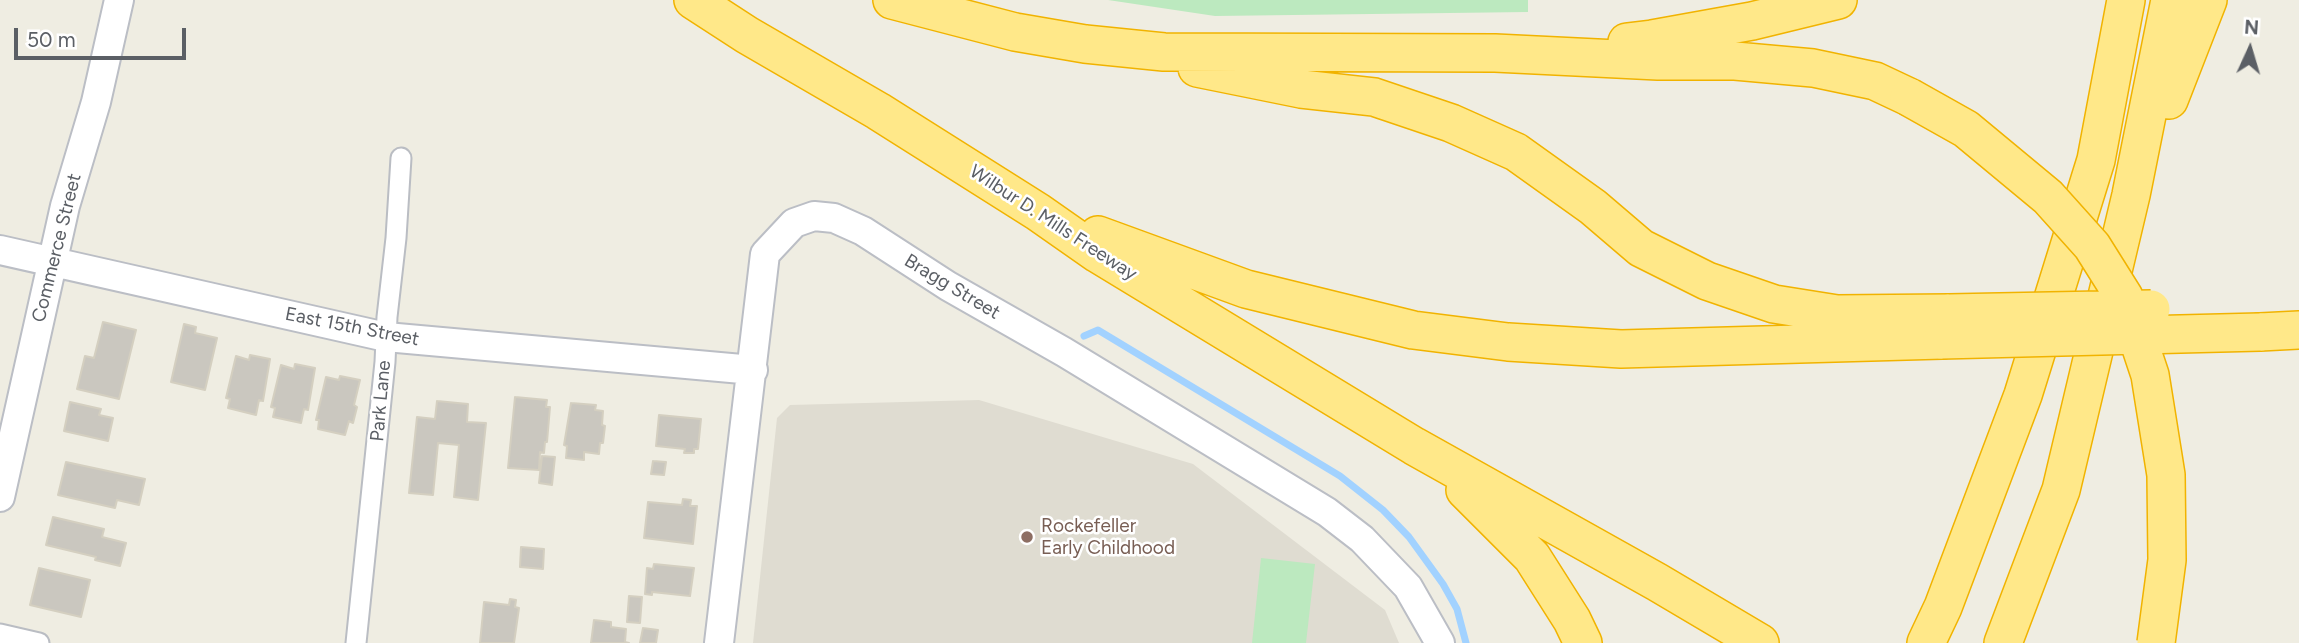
<!DOCTYPE html>
<style>
body{margin:0}
#map{position:relative;width:2299px;height:643px;overflow:hidden;background:#efede2;font-family:Figtree,sans-serif}
canvas{display:block}
.north{position:absolute;left:2215px;top:14px;width:70px;height:70px;-webkit-text-stroke:5px #fff;paint-order:stroke;rotate:4deg;font-size:19px;font-weight:700;line-height:28px;text-align:center;color:#5b5f65}
.north::after{content:'';display:block;margin:auto;width:24px;height:32px;background:#5b5f65;clip-path:polygon(50% 0,100% 100%,50% 72%,0 100%)}
.scale{position:absolute;left:14px;top:28px;width:172px;height:32px;box-sizing:border-box;border:4px solid #5b5f65;border-top:0;padding-left:9px;font-size:21px;line-height:24px;white-space:nowrap;color:#5b5f65;-webkit-text-stroke:5px #fff;paint-order:stroke}
</style>
<div id="map">
<canvas width="2299" height="643"></canvas>
<div class="north">N</div>
<div class="scale">50 m</div>
</div>
<script>
const g = document.querySelector('canvas').getContext('2d');
g.lineJoin = 'round';
function fillPath(path, color) { g.fillStyle = color; g.fill(path, 'evenodd'); }
const poly = rows => new Path2D(rows.map(r => 'M' + r).join(''));
function trace(path, color, width, dash) { g.strokeStyle = color; g.lineWidth = width; g.lineCap = dash ? 'butt' : 'round'; g.setLineDash(dash || []); g.stroke(path); }
function write(font, color, halo, rows, align = 'center') {
  g.font = font + ' Figtree,sans-serif'; g.lineWidth = 5; g.setLineDash([]); g.textBaseline = 'middle'; g.strokeStyle = halo; g.fillStyle = color; for (const [text, x, y, turn = 0] of rows) {
    g.save(); g.translate(x, y); g.rotate((+turn || 0) * Math.PI / 180); g.textAlign = isNaN(turn) ? turn : align; if (halo) g.strokeText(text, 0, 0); g.fillText(text, 0, 0); g.restore();
  }
}
const education = poly([
 [979,400,1193,464,1385,610,1399,643,753,643,777,418,790,405]
]);
const green = poly([
 [1108,0,1528,0,1528,12,1215,16],
 [1261,558,1315,564,1306,643,1252,643]
]);
const stream = poly([
 [1084,336,1098,330,1340,476,1383,510,1409,537,1443,584,1457,609,1466,643]
]);
const building = poly([
 [103,322,136,330,119,399,77,389,85,356,94,358,103,322],
 [184,324,196,327,195,333,217,338,205,390,171,382,184,324],
 [250,355,270,359,263,401,259,400,256,415,228,408,230,399,226,398,236,356,249,360,250,355],
 [295,364,315,368,308,410,304,409,301,423,273,417,275,408,271,407,281,365,294,369,295,364],
 [340,376,360,380,354,405,357,407,353,423,349,421,345,435,318,429,319,420,316,420,326,377,339,380,340,376],
 [515,397,547,400,546,407,550,407,547,442,545,442,544,453,540,452,539,470,508,468,515,397],
 [437,401,468,404,467,422,486,423,478,500,454,497,459,445,438,443,433,495,409,493,417,417,435,419,437,401],
 [70,402,101,409,99,415,113,418,108,441,64,431,70,402],
 [571,403,596,405,595,410,603,411,602,425,605,426,603,443,600,443,599,454,584,452,584,460,566,458,567,446,564,445,571,403],
 [659,415,701,419,698,449,694,449,694,453,684,453,685,449,656,446,659,415],
 [542,456,555,457,552,485,539,483,542,456],
 [653,461,666,462,664,475,651,474,653,461],
 [66,462,145,479,139,505,117,500,115,508,58,495,66,462],
 [683,499,691,500,690,506,697,506,693,544,644,538,648,502,682,505,683,499],
 [53,517,104,529,102,537,126,543,120,566,95,560,96,557,46,545,53,517],
 [521,547,544,549,543,569,520,567,521,547],
 [654,564,694,568,690,596,652,592,652,595,645,594,647,568,653,569,654,564],
 [39,568,90,580,81,617,30,605,39,568],
 [629,596,642,597,640,623,627,622,629,596],
 [510,599,516,600,515,607,519,608,514,643,480,643,484,602,509,605,510,599],
 [594,620,611,622,611,627,626,629,625,642,629,643,591,643,594,620],
 [643,628,658,630,656,643,640,643,643,628]
]);
const street = poly([
 [0,634,39,643],
 [356,643,385,362,387,317,396,238,401,158]
]);
const secondary = poly([
 [0,250,386,337,753,370],
 [0,497,65,206,96,102,119,0],
 [719,643,765,254,794,223,814,216,834,218,863,231,948,286,1064,352,1327,512,1362,539,1408,587,1440,643]
]);
const highway = poly([
 [693,0,747,35,878,111,1038,212,1098,254,1414,446,1657,582,1760,643],
 [892,0,1015,32,1085,44,1164,52,1495,53,1658,61,1735,61,1813,68,1875,81,1909,97],
 [1627,42,1652,39,1752,21,1838,0],
 [1197,68,1301,89,1374,97,1451,123,1516,152,1593,207,1641,248,1707,281,1774,304,1837,314,1949,313],
 [2169,100,2208,0],
 [1098,235,1246,289,1413,330,1508,342,1621,349,1942,340],
 [2260,332,2299,330],
 [1465,490,1532,557,1572,620,1583,643],
 [1926,643,1943,607,2023,395,2096,160,2126,0],
 [2003,643,2061,490,2131,195,2170,0]
]);
const highwayBridge = poly([
 [1909,97,1966,129,2048,197,2092,246,2124,297,2150,375,2166,475,2167,560,2156,643],
 [1949,313,2151,309],
 [1942,340,2260,332]
]);
const markers = [
 [1027,537,7,"#8d6e63"]
];
const streetNames = [
 ["Wilbur D. Mills Freeway",1053,223,33],
 ["Commerce Street",57,248,-76],
 ["Bragg Street",952,287,31],
 ["East 15th Street",352,327,11],
 ["Park Lane",381,401,-85]
];
const educationNames = [
 ["Rockefeller",1041,526],
 ["Early Childhood",1041,548]
];
fillPath(education, '#dfdcd1');
fillPath(green, '#bce9bf');
trace(stream, '#a2d2ff', 7);
fillPath(building, '#cac7bf');
trace(building, '#d4cfc0', 2);
trace(street, '#babdc3', 23);
trace(secondary, '#bbbec5', 32);
trace(highway, '#f1b300', 40);
trace(street, '#fff', 19);
trace(secondary, '#fff', 28);
trace(highway, '#ffe889', 37);
trace(highwayBridge, '#f1b300', 40, []);
trace(highwayBridge, '#ffe889', 37);
for (const [x, y, r, color] of markers) { const dot = new Path2D(); dot.arc(x, y, r, 0, 2 * Math.PI); g.fillStyle = color; g.fill(dot); trace(dot, '#fff', 2.5); }
write('19px', '#5b5f65', '#fff', streetNames);
write('19px', '#785e54', '#fff', educationNames, 'left');
</script>
